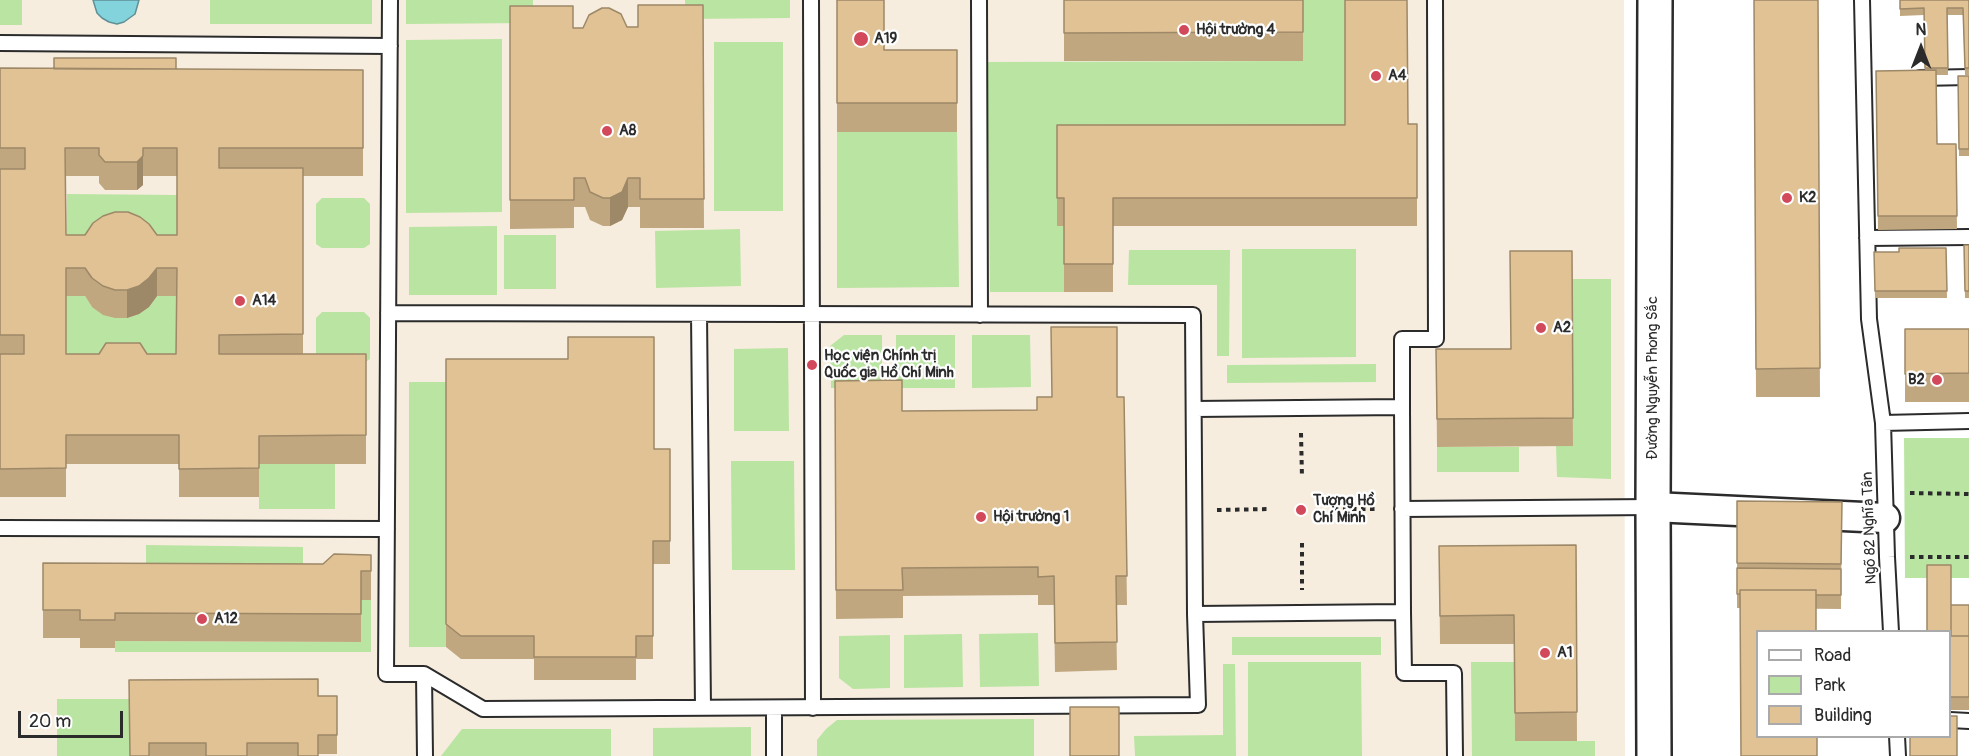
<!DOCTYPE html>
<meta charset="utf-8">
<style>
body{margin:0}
#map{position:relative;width:1969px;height:756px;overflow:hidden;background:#fff;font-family:Pangolin,sans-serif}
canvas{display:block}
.legend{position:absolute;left:1756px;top:630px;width:195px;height:108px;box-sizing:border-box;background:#fff;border:2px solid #aaa;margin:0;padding:8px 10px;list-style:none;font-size:18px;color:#2b2b2b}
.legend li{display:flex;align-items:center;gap:12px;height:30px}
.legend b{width:30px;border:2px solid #aaa}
.north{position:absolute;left:1891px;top:18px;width:60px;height:60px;-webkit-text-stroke:4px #fff;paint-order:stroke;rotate:0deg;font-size:16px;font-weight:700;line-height:24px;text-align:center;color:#2b2b2b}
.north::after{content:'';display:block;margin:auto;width:21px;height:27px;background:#2b2b2b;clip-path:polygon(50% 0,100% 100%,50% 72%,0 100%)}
.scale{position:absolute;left:18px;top:711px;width:105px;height:27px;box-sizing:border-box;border:3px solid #2b2b2b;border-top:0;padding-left:8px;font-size:18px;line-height:21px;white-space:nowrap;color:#2b2b2b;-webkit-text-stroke:4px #fff;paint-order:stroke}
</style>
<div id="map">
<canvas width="1969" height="756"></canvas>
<ul class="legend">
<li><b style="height:8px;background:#fff"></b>Road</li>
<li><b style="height:16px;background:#bae4a1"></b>Park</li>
<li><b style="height:16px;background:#e0c294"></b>Building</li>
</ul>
<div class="north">N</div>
<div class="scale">20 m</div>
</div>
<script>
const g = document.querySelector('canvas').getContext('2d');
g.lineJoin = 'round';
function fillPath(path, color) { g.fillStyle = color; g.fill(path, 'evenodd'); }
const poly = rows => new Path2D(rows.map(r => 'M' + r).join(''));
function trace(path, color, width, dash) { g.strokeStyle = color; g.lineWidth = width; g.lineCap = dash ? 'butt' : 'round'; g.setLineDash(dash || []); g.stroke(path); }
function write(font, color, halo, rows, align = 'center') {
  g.font = font + ' Pangolin,sans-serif'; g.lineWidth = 4.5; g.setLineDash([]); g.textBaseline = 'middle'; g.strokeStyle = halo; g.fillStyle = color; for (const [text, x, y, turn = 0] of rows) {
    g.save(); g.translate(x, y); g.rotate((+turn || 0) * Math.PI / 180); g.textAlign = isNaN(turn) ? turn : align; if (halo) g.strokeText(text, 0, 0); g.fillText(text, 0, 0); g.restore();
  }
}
const built = poly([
 [0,0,1624,0,1625,756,0,756]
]);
const green = poly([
 [0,0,22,0,22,25,0,25],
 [210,0,372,0,372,24,210,24],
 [406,0,533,0,533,23,406,24],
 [685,0,790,0,790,18,686,19],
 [1303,0,1345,0,1345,153,1058,153,1057,226,1064,226,1064,292,990,292,987,62,1303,61],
 [502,39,502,212,406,213,406,40],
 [714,42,783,42,783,211,714,211],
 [837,132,957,132,959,287,837,288],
 [67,194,177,195,177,263,66,263],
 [322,198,364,198,370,204,370,244,364,248,322,248,316,244,316,204],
 [497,226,497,295,409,295,409,227],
 [740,229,741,286,656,288,655,231],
 [504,235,556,235,556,289,504,289],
 [1242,249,1356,249,1356,357,1242,358],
 [1129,250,1230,250,1229,356,1217,356,1217,285,1128,285],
 [1572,279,1611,279,1611,479,1557,477,1556,446,1573,446],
 [66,296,85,296,92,307,127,318,139,314,149,307,157,296,177,296,177,366,66,366],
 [322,312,364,312,370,318,370,359,364,363,316,359,316,318],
 [844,335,882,335,882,388,831,388,830,346],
 [896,335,955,335,955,388,896,388],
 [972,335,1030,335,1031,387,972,388],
 [788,348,789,431,734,431,734,349],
 [1376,364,1376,382,1227,383,1227,365],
 [409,382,446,382,446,647,409,647],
 [1904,438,1969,438,1969,578,1905,578],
 [1437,447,1519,447,1519,472,1437,472],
 [731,461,794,461,795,570,732,570],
 [259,464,335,464,335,509,259,509],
 [146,545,303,547,303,566,146,564],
 [361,600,371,600,371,652,115,652,115,641,360,642],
 [1038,633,1039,686,980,687,979,634],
 [962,634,963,687,904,688,904,635],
 [890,635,890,688,853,689,839,678,839,636],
 [1232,637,1381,637,1381,655,1232,655],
 [1248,662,1361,662,1362,756,1248,756],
 [1471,662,1514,662,1515,741,1595,741,1595,756,1472,756],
 [1223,664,1235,664,1236,756,1135,756,1134,736,1223,735],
 [57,699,129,699,130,756,57,756],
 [1034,719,1034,756,817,756,817,740,826,729,837,720],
 [751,727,751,756,653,756,653,728],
 [462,729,611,729,611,756,441,756]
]);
const water = poly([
 [93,0,139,0,135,14,124,22,117,24,109,22,102,18,97,13,93,0]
]);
const path = poly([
 [1301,433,1302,477],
 [1910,493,1969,494],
 [1334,509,1378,509],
 [1217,510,1270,509],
 [1302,543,1302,590],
 [1910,557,1969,557]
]);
const service = poly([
 [811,0,813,708],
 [979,0,980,315],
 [1862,0,1869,319,1883,423,1887,557,1891,632],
 [0,43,390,46],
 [1920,78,1969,77],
 [1867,238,1969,237],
 [388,313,1193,315,1195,614,1198,705,483,709,424,674,386,674,390,0],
 [699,314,703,708],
 [1402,407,1402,339,1436,339,1435,0],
 [1194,409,1402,407,1403,612,1195,614],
 [1883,423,1969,421],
 [1402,509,1653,507],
 [0,528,387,529],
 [1403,612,1404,673,1454,673,1455,756],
 [424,674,425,756],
 [774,708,774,756],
 [1950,720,1969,721],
 [1897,736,1898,756]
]);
const minor = poly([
 [1653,507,1885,518]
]);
const secondary = poly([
 [1654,756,1653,507,1655,0]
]);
const wall = poly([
 [837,0,884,50,957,50,957,132,837,132],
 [1064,0,1303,0,1303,61,1064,61],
 [1754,0,1818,0,1820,397,1756,397],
 [1900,0,1969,0,1969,75,1965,75,1963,15,1947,15,1948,75,1936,75,1937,144,1956,144,1957,229,1878,230,1876,71,1925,71,1924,15,1900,16],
 [703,5,704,228,640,228,640,207,628,207,622,220,610,226,603,226,590,220,585,207,574,207,574,228,510,229,510,6,573,28,638,27],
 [0,68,363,70,363,176,303,176,303,354,366,354,366,464,259,464,259,497,179,497,179,464,66,464,66,497,0,497],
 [66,176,99,176,99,183,105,190,137,190,143,185,143,176,177,176,177,235,66,235],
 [66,296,85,296,92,307,103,315,115,318,127,318,139,314,149,307,157,296,177,296,176,354,66,354],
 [1958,76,1969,76,1969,156,1959,156],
 [1417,124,1417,226,1113,226,1113,292,1064,292,1064,226,1057,226,1057,125],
 [1964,245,1969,245,1969,298,1965,298],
 [1946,248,1947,298,1875,298,1874,252,1899,252],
 [1572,251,1573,446,1437,447,1436,349,1510,349],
 [1905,329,1969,329,1969,402,1905,402],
 [446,359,654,449,670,449,670,564,653,564,653,659,636,659,636,680,534,680,534,659,461,659,446,647],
 [835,381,902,411,1037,410,1117,397,1124,397,1127,605,1116,605,1117,670,1055,672,1054,605,1038,605,1038,595,903,596,903,618,836,619],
 [1737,501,1842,502,1841,609,1737,608],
 [1576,545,1577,741,1515,741,1514,644,1440,644,1439,546],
 [371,555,371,600,361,600,361,642,115,641,115,648,80,648,80,638,43,638,43,563,323,564],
 [1951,605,1969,605,1969,710,1950,710,1950,632],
 [129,680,318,696,337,735,337,754,318,754,318,756,130,756]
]);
const shadedWall = poly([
 [143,156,143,185,137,190,137,162],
 [628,178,628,207,622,220,610,226,610,198],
 [157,268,157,296,149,307,139,314,127,318,127,290]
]);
const building = poly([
 [837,0,884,0,884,50,957,50,957,103,837,103,837,0],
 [1064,0,1303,0,1303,32,1064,33,1064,0],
 [1345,0,1407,0,1408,124,1417,124,1417,198,1113,198,1113,264,1064,264,1064,198,1057,198,1057,125,1345,125,1345,0],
 [1754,0,1818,0,1820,368,1756,369,1754,0],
 [1900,0,1969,0,1969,68,1965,68,1963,8,1947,8,1948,68,1925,68,1924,8,1900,9,1900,0],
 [638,5,703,5,704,199,640,199,640,178,628,178,622,192,610,198,603,198,590,192,585,178,574,178,574,200,510,200,510,6,573,6,573,28,583,28,589,15,602,8,609,8,621,14,627,27,638,27,638,5],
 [54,58,176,58,176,69,54,69,54,58],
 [0,68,363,70,363,148,219,148,219,168,303,168,303,334,219,335,219,354,366,354,366,435,259,436,259,468,179,469,179,435,66,435,66,468,0,469,0,354,24,354,24,335,0,335,0,169,25,169,25,148,0,148,0,68],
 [65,148,99,148,99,155,105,162,137,162,143,156,143,148,177,148,177,235,157,235,149,224,140,217,128,212,115,212,103,216,93,223,85,235,66,235,65,148],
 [66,268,85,268,92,278,103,286,115,290,127,290,139,286,149,278,157,268,177,268,176,354,147,354,140,343,106,343,99,354,66,354,66,268],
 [1936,70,1937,144,1956,144,1957,216,1878,216,1876,71,1936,70],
 [1958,76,1969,76,1969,149,1959,149,1958,76],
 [1964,245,1969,245,1969,291,1965,291,1964,245],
 [1899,248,1946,248,1947,291,1875,291,1874,252,1899,252,1899,248],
 [1510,251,1572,251,1573,418,1437,419,1436,349,1511,349,1510,251],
 [1051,327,1117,327,1117,397,1124,397,1127,576,1116,576,1117,642,1055,643,1054,576,1038,577,1038,567,902,568,903,590,836,590,835,381,902,380,902,411,1037,410,1037,397,1052,397,1051,327],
 [1905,329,1969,329,1969,373,1905,374,1905,329],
 [568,337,654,337,654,449,670,449,670,541,653,541,653,636,636,636,636,657,534,657,534,636,461,636,446,624,446,359,568,359,568,337],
 [1737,501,1842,502,1841,564,1737,563,1737,501],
 [1576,545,1577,712,1515,713,1514,615,1440,616,1439,546,1576,545],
 [334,554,371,555,371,571,361,571,361,614,115,613,115,620,80,620,80,610,43,610,43,563,323,564,334,554],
 [1927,565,1951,565,1951,636,1969,636,1969,697,1950,697,1950,632,1927,632,1927,565],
 [1737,568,1841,569,1841,595,1816,595,1816,590,1740,590,1740,594,1737,594,1737,568],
 [1740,590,1816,590,1816,632,1758,632,1758,736,1817,736,1817,756,1741,756,1740,590],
 [1951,605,1969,605,1969,636,1951,636,1951,605],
 [318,679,318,696,337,696,337,735,318,735,318,756,298,756,298,743,247,743,247,756,206,756,206,743,149,743,149,756,130,756,129,680,318,679],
 [1070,707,1119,707,1119,756,1070,756,1070,707],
 [1950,716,1957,716,1957,756,1910,756,1910,736,1950,736,1950,716]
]);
const markers = [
 [1184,30,6,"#d1495b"],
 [861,39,8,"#d1495b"],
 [1376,76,6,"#d1495b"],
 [607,131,6,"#d1495b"],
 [1787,198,6,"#d1495b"],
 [240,301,6,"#d1495b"],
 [1541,328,6,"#d1495b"],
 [812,365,6,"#d1495b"],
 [1937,380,6,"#d1495b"],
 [1301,510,6,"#d1495b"],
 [981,517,6,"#d1495b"],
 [202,619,6,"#d1495b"],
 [1545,653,6,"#d1495b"]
];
const poiNames = [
 ["Hội trường 4",1196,30],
 ["A19",874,39],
 ["A4",1388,76],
 ["A8",619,131],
 ["K2",1799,198],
 ["A14",252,301],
 ["A2",1553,328],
 ["Học viện Chính trị",824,356],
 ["Quốc gia Hồ Chí Minh",824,373],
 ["B2",1925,380,"right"],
 ["Tượng Hồ",1313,501],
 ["Chí Minh",1313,518],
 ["Hội trường 1",993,517],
 ["A12",214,619],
 ["A1",1557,653]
];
const streetNames = [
 ["Đường Nguyễn Phong Sắc",1653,378,-90],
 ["Ngõ 82 Nghĩa Tân",1870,528,-92]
];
fillPath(built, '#f6eddf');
fillPath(green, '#bae4a1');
fillPath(water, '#83d3dc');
trace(water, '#609095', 1.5);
trace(service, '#2b2b2b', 18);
trace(minor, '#2b2b2b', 33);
trace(secondary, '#2b2b2b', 38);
trace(path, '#2b2b2b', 4, [4.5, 4.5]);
trace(service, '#fff', 14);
trace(minor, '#fff', 28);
trace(secondary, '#fff', 33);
fillPath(wall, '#c1a77f');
fillPath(shadedWall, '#9d8868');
fillPath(building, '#e0c294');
trace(building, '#9d8868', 1.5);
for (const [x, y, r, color] of markers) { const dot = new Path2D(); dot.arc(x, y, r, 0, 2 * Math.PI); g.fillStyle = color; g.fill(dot); trace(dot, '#fff', 2); }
write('bold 15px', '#2b2b2b', '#fff', poiNames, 'left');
write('15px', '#2b2b2b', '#fff', streetNames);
</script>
